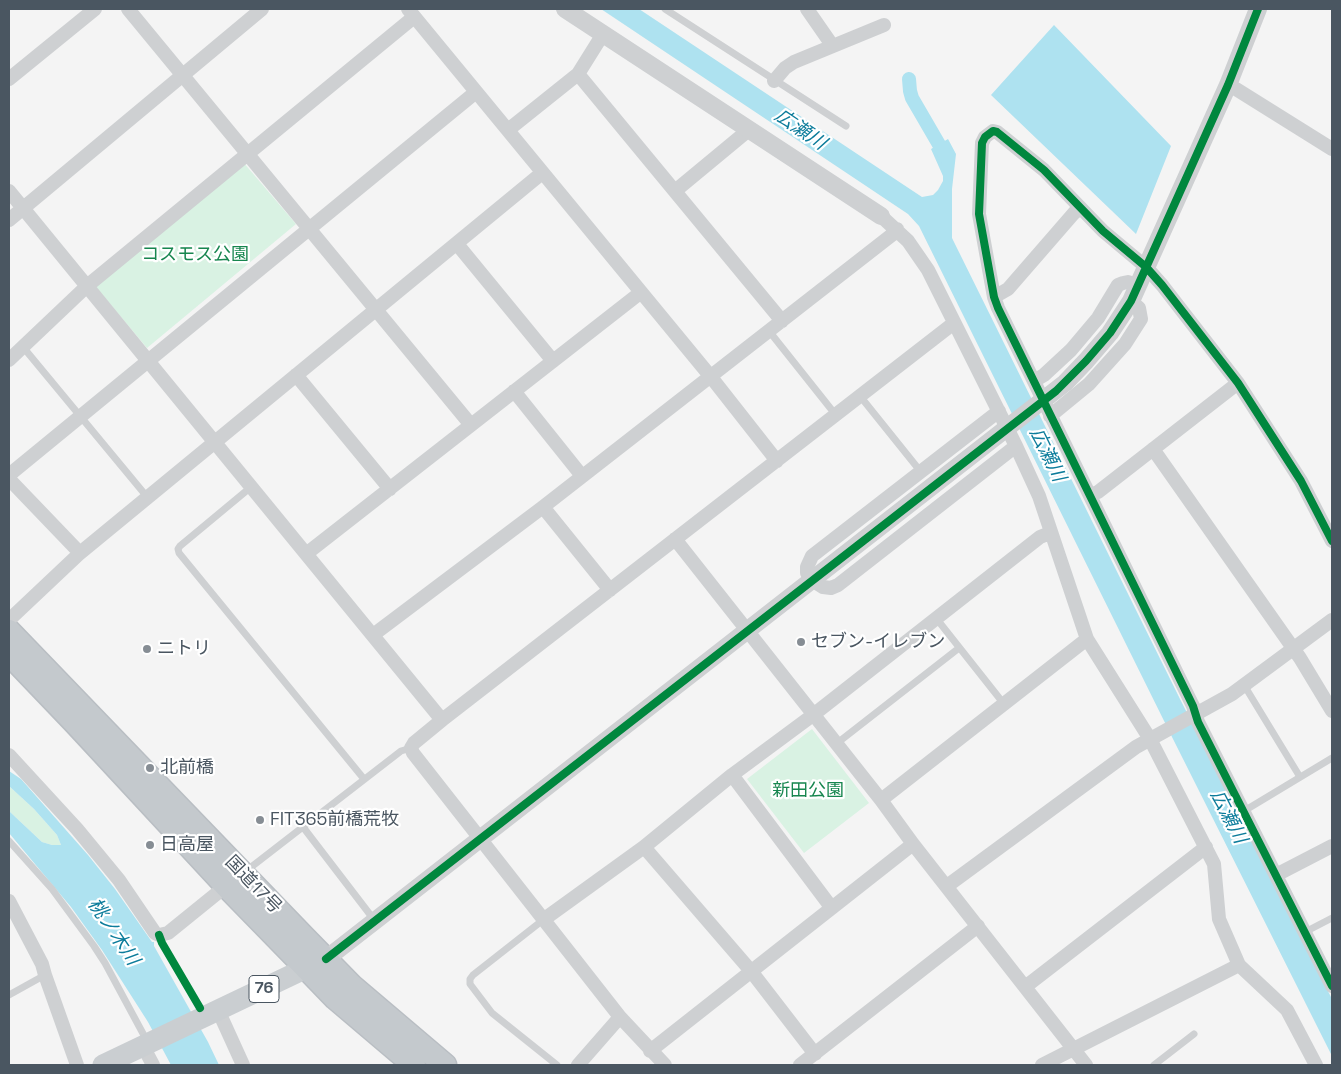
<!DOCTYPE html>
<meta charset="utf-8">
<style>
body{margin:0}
#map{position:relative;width:1341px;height:1074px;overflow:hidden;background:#f4f4f4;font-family:"Space Grotesk",sans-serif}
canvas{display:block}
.frame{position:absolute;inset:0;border:10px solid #4a5661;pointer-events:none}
</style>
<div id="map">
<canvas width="1341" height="1074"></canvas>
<div class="frame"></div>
</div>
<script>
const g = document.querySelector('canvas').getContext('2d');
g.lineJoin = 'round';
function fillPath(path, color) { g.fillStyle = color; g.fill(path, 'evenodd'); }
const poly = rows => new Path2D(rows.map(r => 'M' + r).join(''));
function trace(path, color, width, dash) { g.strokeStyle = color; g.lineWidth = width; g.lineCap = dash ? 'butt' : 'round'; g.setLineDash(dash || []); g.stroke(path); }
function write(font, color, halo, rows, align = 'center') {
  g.font = font + ' "Space Grotesk","Noto Sans JP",sans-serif'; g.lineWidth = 4.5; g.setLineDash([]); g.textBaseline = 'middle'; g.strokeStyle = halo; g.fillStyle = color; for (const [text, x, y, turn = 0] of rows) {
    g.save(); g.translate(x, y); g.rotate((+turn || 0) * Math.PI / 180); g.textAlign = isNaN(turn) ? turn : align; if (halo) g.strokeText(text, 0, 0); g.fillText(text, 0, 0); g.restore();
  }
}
const green = poly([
 [243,162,296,224,147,348,95,286],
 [812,729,869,803,804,853,747,779],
 [9,786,34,809,57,835,61,845,52,845,42,842,9,811]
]);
const water = poly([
 [601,9,639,9,922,197,933,195,938,190,943,181,943,176,931,149,948,139,956,154,952,189,952,238,1180,699,1332,999,1332,1056,1173,739,919,226,908,214],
 [1054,25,1171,146,1136,234,991,95],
 [9,771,21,779,88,855,115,889,152,942,154,942,154,946,208,1042,219,1065,171,1065,148,1022,102,950,71,907,9,833,9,811,42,842,52,845,61,845,57,835,34,809,9,786]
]);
const canal = poly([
 [909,79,910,91,912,98,948,160]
]);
const service = poly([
 [665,9,846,126],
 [769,331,835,414],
 [23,347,148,498],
 [860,396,921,472],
 [251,487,180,546,178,549,179,553,364,779],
 [936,618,1004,704],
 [1244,685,1300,777],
 [836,744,959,648],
 [1244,811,1332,758],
 [303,827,375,921],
 [9,841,52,889,94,946,105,963,147,1041],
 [246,871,401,751,411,748],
 [543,920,473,975,470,979,470,984,492,1013,557,1065],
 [1305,932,1332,918],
 [9,995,45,975],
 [1154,1065,1194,1034]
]);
const minor = poly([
 [128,9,471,425],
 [408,9,711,377,777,461],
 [807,9,832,45],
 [578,74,782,321],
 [9,79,95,9],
 [774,81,785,68,794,62,884,25],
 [1228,85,1236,89,1332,149],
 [508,130,578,74,603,34],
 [9,191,442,720],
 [675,191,745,133,748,129],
 [881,216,908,241,928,270,1016,446,1039,496,1087,639,1150,739,1214,864,1219,919,1239,965,1287,1010,1316,1065],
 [9,220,262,9],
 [457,244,553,361],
 [994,297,1008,289,1074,213,1080,208],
 [9,360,87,286,414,17],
 [296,375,390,489],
 [1034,381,1044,375,1071,350,1098,318,1118,285,1123,283,1128,282,1138,286],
 [514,391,582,476],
 [999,411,812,556,807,567,807,573,812,580,823,587,831,588,838,585,1016,446],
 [1050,416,1089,384,1125,344,1141,319,1139,308,1131,301],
 [1153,449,1300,658,1332,711],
 [9,475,476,92],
 [9,479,80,553],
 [1090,495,1098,492,1238,383],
 [543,507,610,590],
 [675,539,881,800,913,844,1086,1065],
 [1332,541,1301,481,1238,383,1162,285,1146,267,1103,231,1044,170,997,132,993,131,985,137,982,143,979,214,994,297,998,308,1193,706,1198,722,1332,986],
 [306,554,640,293],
 [9,620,80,553,542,173],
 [373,635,543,507,893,234,897,229],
 [9,755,77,829,119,880,155,933,159,935,168,933,226,886],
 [732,775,831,907],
 [881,800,1087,639],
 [644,847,751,971,815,1054],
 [1276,875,1332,846],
 [947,886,1136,747,1232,694,1332,620],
 [9,901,42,964,45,975,77,1065],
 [543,920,644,847,732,775,813,715,1040,537,1050,533],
 [1025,987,1206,847],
 [218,1010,243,1065],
 [143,1046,153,1065],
 [650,1051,913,844],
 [578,1065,620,1017],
 [665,1065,620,1017,413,753,411,748,414,743,442,720,954,323],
 [800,1065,978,926],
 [1042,1065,1239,965]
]);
const tertiary = poly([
 [565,9,881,216],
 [1047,397,1065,383,1086,361,1110,333,1131,301,1228,85,1258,9],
 [326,959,1003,431]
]);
const primary = poly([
 [103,1065,321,961]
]);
const trunk = poly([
 [9,631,303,936,352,986,445,1065],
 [9,654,75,723,226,886,307,969,335,998,414,1065]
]);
const tertiaryBridge = poly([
 [1003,431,1047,397]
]);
const cycleway = poly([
 [1332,541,1301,481,1238,383,1162,285,1146,267,1103,231,1044,170,997,132,993,131,985,137,982,143,979,214,994,297,998,308,1193,706,1198,722,1332,986],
 [159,935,162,943,200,1008],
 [326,959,1056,391,1086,361,1110,333,1131,301,1228,85,1258,9]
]);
const markers = [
 [801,642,5,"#868d94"],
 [147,649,5,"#868d94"],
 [150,768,5,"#868d94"],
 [260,820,5,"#868d94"],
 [150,845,5,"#868d94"]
];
const shields = [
 [264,989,30]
];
const shieldNames = [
 ["76",264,989]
];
const parkNames = [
 ["コスモス公園",195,255],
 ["新田公園",808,791]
];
const poiNames = [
 ["セブン-イレブン",811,642],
 ["ニトリ",157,649],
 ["北前橋",160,768],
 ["FIT365前橋荒牧",270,820],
 ["日高屋",160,845]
];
const streetNames = [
 ["国道17号",253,885,46]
];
const waterNames = [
 ["広瀬川",800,130,34],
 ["広瀬川",1047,455,64],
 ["広瀬川",1228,817,63],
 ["桃ノ木川",113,932,56]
];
fillPath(green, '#d9f2e3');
fillPath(water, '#aee2f0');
trace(canal, '#aee2f0', 14);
trace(trunk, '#b9bec3', 25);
trace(service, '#ced0d2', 7);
trace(minor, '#ced0d2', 14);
trace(tertiary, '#ced0d2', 18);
trace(primary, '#caced1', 21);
trace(trunk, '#c4c9cd', 22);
trace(tertiaryBridge, '#ced0d2', 18);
trace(cycleway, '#00873e', 8);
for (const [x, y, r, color] of markers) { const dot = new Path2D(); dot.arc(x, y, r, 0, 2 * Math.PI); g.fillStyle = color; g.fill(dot); trace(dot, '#fff', 2); }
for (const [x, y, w] of shields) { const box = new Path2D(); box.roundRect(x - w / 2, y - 13.5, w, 27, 4); g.fillStyle = '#fff'; g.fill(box); trace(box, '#4a5661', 1); }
write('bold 16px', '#4a5661', null, shieldNames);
write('18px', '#17864f', '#fff', parkNames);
write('18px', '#4a5661', '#fff', poiNames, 'left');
write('18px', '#4a5661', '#fff', streetNames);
write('italic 19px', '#0c7c9b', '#fff', waterNames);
</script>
